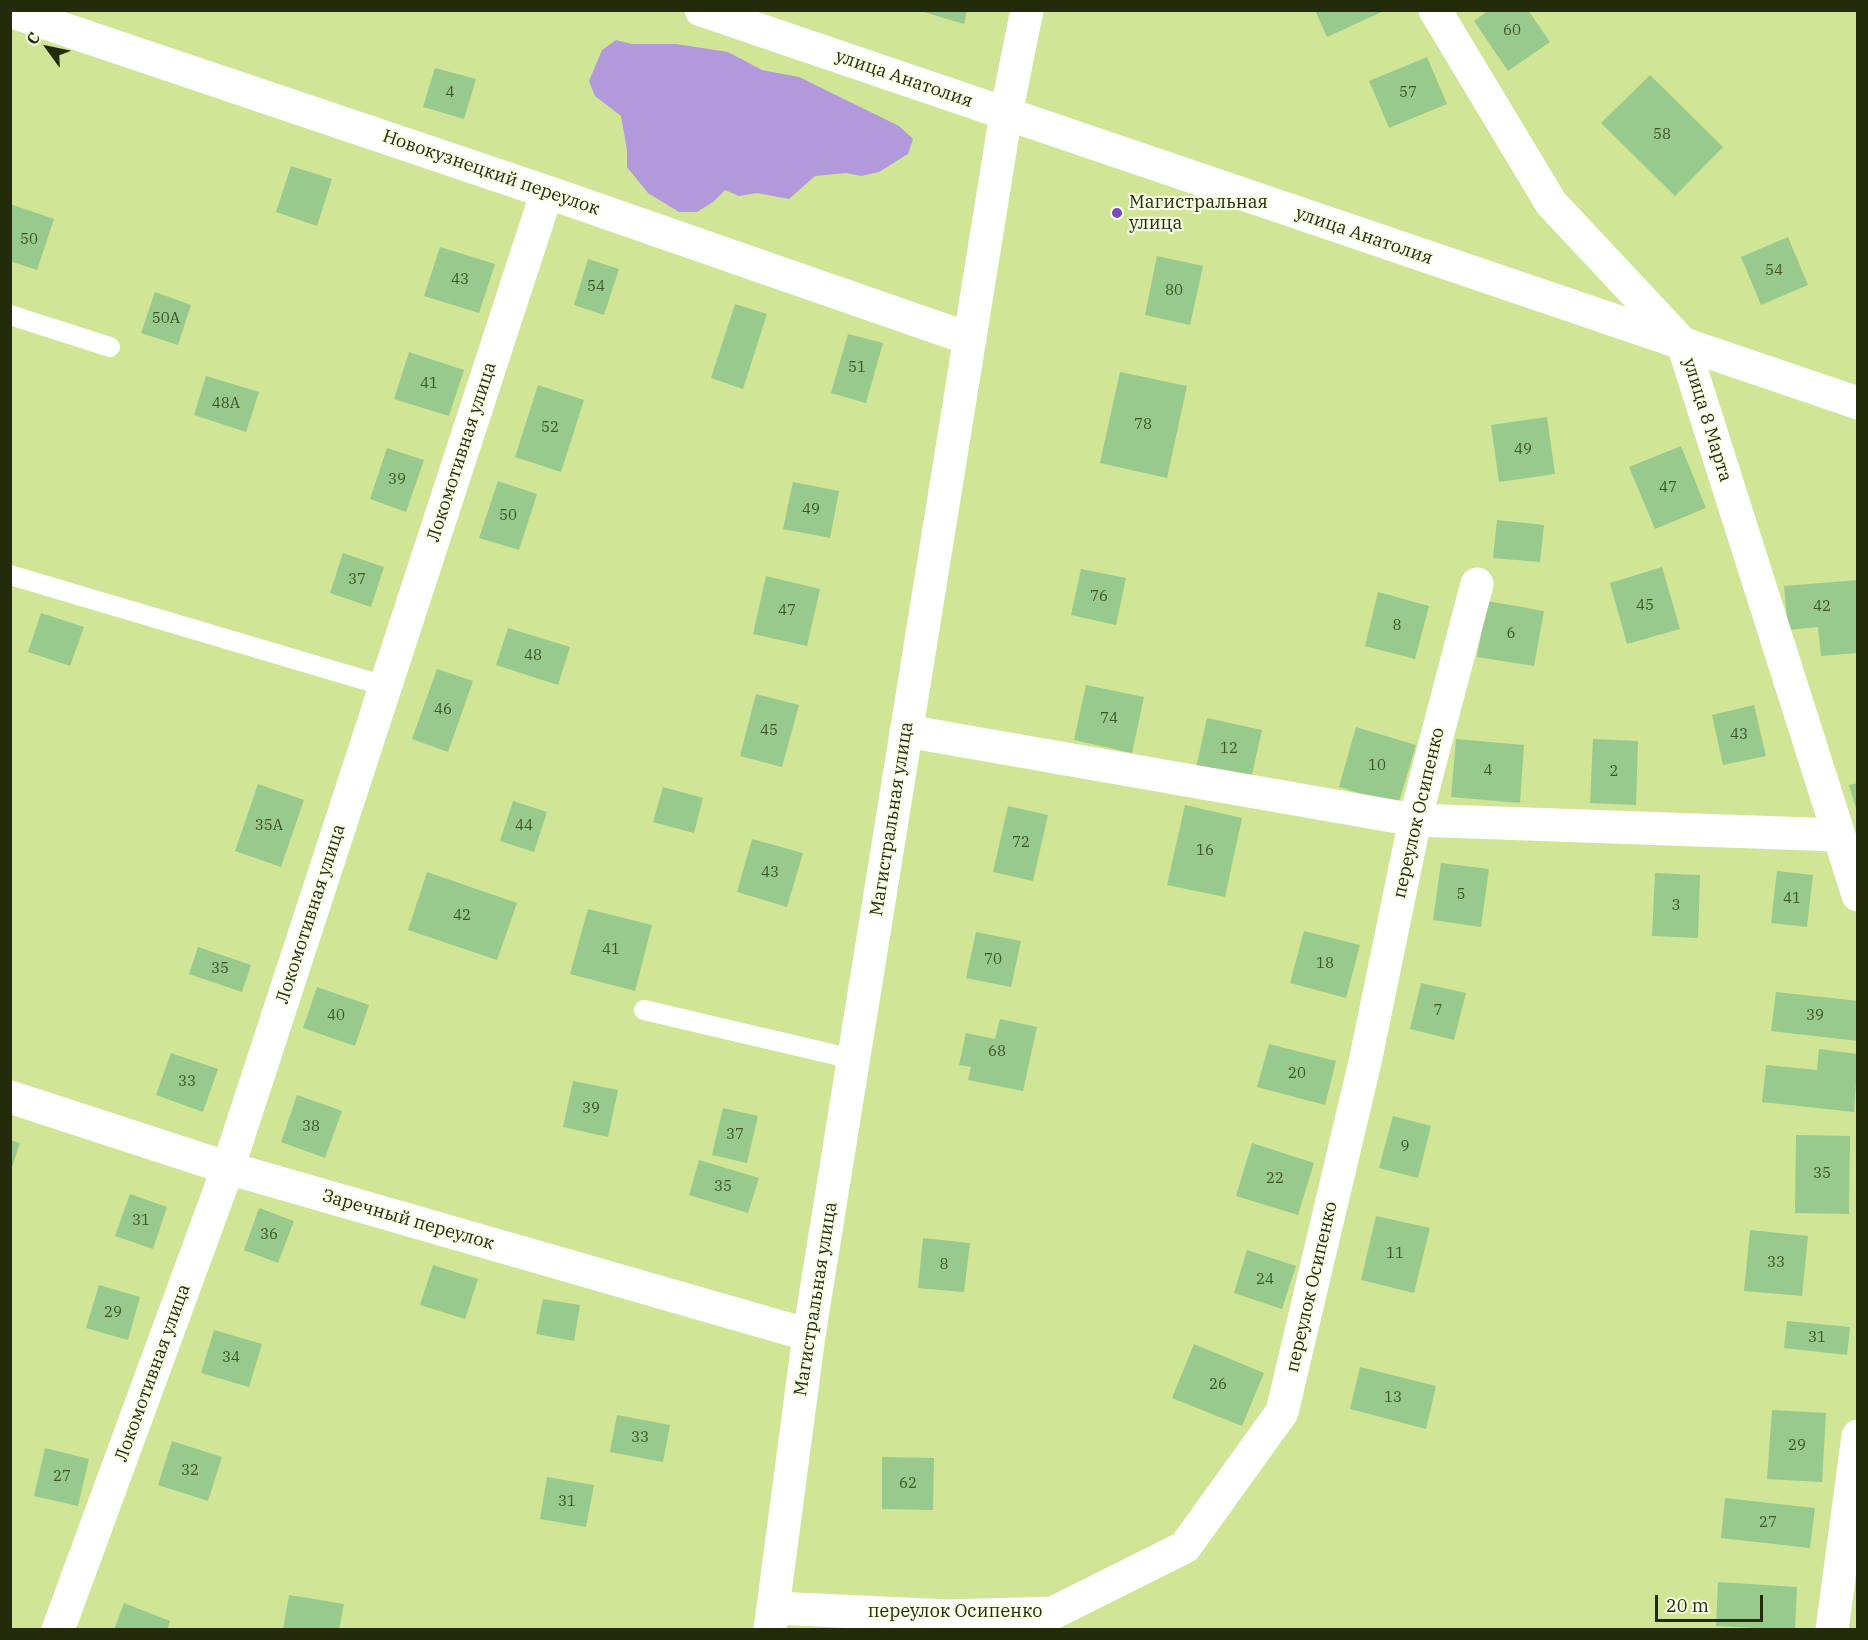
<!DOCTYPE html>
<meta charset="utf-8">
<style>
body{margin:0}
#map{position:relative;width:1868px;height:1640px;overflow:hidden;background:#d1e596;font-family:"IBM Plex Serif",serif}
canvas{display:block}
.frame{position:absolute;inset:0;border:12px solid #242b0b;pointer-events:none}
.north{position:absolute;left:18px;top:18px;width:60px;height:60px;-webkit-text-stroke:4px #f8ffe7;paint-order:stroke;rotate:303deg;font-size:16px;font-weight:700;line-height:24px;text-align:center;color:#242b0b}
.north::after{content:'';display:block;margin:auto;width:21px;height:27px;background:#242b0b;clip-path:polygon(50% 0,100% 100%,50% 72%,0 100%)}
.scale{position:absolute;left:1655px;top:1595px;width:108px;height:27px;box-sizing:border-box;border:3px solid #242b0b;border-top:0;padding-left:8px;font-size:18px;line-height:21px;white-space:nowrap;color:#242b0b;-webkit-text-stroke:4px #f8ffe7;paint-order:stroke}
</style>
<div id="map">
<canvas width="1868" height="1640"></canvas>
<div class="frame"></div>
<div class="north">С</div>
<div class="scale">20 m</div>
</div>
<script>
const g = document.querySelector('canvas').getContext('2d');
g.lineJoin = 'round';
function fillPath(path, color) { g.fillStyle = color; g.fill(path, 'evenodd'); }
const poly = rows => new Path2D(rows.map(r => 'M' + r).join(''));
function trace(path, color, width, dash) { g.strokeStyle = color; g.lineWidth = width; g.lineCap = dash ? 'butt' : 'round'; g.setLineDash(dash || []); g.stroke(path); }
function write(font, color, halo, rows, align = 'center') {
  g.font = font + ' "IBM Plex Serif",serif'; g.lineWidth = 4.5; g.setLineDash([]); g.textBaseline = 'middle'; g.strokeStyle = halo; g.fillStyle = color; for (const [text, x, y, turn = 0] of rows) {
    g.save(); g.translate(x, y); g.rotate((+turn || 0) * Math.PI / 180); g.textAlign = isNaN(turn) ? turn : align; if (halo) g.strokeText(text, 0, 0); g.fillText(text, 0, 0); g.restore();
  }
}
const forest = poly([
 [616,40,632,44,676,44,728,52,762,70,799,77,899,126,913,139,908,154,879,172,861,176,846,173,815,176,789,199,757,193,739,196,725,190,713,202,697,212,679,212,648,193,627,167,627,150,621,116,595,96,589,81,602,50]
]);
const building = poly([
 [917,10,967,10,964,24],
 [1315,10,1386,10,1327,37],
 [1489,10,1528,10,1550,42,1508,71,1474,21],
 [1427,57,1447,104,1389,128,1369,81],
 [435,68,476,79,464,119,423,107],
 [1650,75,1723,147,1675,196,1601,123],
 [291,166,332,179,317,226,276,212],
 [10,204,54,219,37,270,10,261],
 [1788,237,1808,285,1761,305,1741,257],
 [440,247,495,264,479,313,424,296],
 [1157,256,1203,266,1190,325,1145,315],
 [588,259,619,269,604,315,574,305],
 [155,292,191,305,178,345,141,333],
 [735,304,767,314,743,389,711,378],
 [848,334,883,343,866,403,831,393],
 [409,352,464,370,449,416,394,399],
 [1120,372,1187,386,1167,478,1100,463],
 [206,376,259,392,246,432,194,415],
 [538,385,584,400,561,472,515,457],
 [1547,417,1555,474,1499,482,1491,425],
 [1681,446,1706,508,1655,529,1629,467],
 [387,448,424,460,406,512,370,499],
 [498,481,537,494,519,550,479,538],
 [793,482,839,491,830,538,783,529],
 [1497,520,1544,525,1540,562,1493,558],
 [343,553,384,567,371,607,330,593],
 [1662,567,1680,629,1627,644,1610,583],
 [1081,569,1126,578,1116,625,1071,615],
 [766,576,820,589,807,646,753,634],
 [1858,580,1858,653,1821,656,1818,627,1788,630,1784,586],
 [1378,592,1429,606,1415,659,1365,646],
 [1487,601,1544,611,1534,666,1477,657],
 [41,613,84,627,70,666,28,652],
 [508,628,570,647,558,685,496,665],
 [437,669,473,681,448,752,412,739],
 [1086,685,1144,697,1132,753,1074,740],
 [756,694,799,705,782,767,740,756],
 [1754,705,1766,756,1723,765,1712,715],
 [1207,718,1262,730,1251,779,1196,768],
 [1356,727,1416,745,1398,805,1339,787],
 [1456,739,1524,745,1520,803,1451,797],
 [1593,739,1638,741,1636,805,1590,803],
 [1858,783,1858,812,1857,812,1849,785],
 [258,784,304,800,281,867,235,851],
 [663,787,703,798,694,833,653,822],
 [513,801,547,812,534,852,500,841],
 [1185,805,1242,818,1225,897,1167,885],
 [1008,806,1048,815,1033,881,993,872],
 [752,839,803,853,787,907,737,892],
 [1441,863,1489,869,1481,927,1433,920],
 [1777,871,1813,875,1807,927,1771,923],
 [427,872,517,903,497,960,408,930],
 [1655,873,1700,875,1698,938,1652,936],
 [588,909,652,925,635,991,570,974],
 [1304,931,1360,945,1346,998,1290,983],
 [976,932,1021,941,1011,987,966,978],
 [198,947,251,965,242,992,189,974],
 [1421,983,1466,993,1454,1040,1410,1029],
 [317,987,369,1005,355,1046,303,1028],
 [1776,992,1858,1001,1858,1041,1771,1031],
 [1000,1019,1037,1027,1023,1091,968,1080,971,1067,959,1065,966,1033,995,1039],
 [1269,1044,1336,1061,1325,1105,1257,1087],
 [1819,1049,1858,1054,1854,1112,1762,1102,1766,1065,1817,1070],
 [171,1053,218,1069,203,1112,156,1095],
 [573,1081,618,1090,608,1137,563,1127],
 [297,1095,342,1111,325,1158,281,1142],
 [723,1108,758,1116,747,1163,712,1155],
 [1393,1116,1431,1126,1418,1178,1379,1168],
 [1796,1135,1850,1136,1849,1214,1795,1213],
 [10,1140,20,1143,11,1170,10,1170],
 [1252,1143,1314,1163,1298,1215,1236,1196],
 [699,1160,759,1178,748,1213,689,1195],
 [130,1194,167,1207,153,1249,115,1236],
 [259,1208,294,1221,278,1263,244,1250],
 [1376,1216,1430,1228,1414,1293,1361,1280],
 [1750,1230,1808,1236,1802,1296,1744,1291],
 [923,1238,970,1243,964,1292,918,1288],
 [1247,1250,1296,1266,1282,1309,1234,1293],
 [433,1265,478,1279,465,1319,420,1305],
 [99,1285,140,1297,128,1340,86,1328],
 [543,1299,580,1305,574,1341,536,1334],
 [1787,1321,1850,1327,1847,1355,1784,1348],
 [214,1330,262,1344,249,1387,201,1373],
 [1194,1344,1264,1373,1242,1426,1172,1398],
 [1360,1367,1436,1386,1426,1429,1350,1409],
 [1772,1410,1826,1413,1822,1482,1767,1479],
 [617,1415,670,1425,663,1462,610,1452],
 [172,1441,222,1457,208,1501,158,1485],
 [45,1448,89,1459,78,1506,34,1496],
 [882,1457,934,1458,933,1510,882,1509],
 [547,1477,594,1485,586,1527,540,1519],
 [1725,1498,1815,1508,1810,1548,1721,1538],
 [1718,1582,1797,1587,1795,1630,1716,1626],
 [289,1595,344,1604,339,1630,283,1630],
 [124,1603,170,1621,167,1630,114,1630]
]);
const lane = poly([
 [10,315,110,347],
 [10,575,385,686],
 [644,1010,853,1059]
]);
const street = poly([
 [1435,10,1551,203,1683,344,1858,895],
 [10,11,547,192,970,339],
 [906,731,1415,820,1838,835],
 [10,1097,228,1168,809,1335],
 [773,1608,948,1616,1053,1613,1185,1547,1282,1412,1365,1062,1415,820,1477,584],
 [58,1630,228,1168,547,192],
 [1832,1630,1858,1436]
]);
const secondary = poly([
 [701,10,1858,403],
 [770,1630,809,1335,1006,114,1027,10]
]);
const markers = [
 [1117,213,6,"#7c49c0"]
];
const numberNames = [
 ["60",1512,31],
 ["4",450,93],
 ["57",1408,93],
 ["58",1662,135],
 ["50",29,240],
 ["54",1774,271],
 ["43",460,280],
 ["54",596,287],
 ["80",1174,291],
 ["50А",166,319],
 ["51",857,368],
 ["41",429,384],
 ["48А",226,404],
 ["78",1143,425],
 ["52",550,428],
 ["49",1523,450],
 ["39",397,480],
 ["47",1668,488],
 ["49",811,510],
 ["50",508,516],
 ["37",357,580],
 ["76",1099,597],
 ["45",1645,606],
 ["42",1822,607],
 ["47",787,611],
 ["8",1397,626],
 ["6",1511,634],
 ["48",533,656],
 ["46",443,710],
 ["74",1109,719],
 ["45",769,731],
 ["43",1739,735],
 ["12",1229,749],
 ["10",1377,766],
 ["4",1488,771],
 ["2",1614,772],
 ["35А",269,826],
 ["44",524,826],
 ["72",1021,843],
 ["16",1205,851],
 ["43",770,873],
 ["5",1461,895],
 ["41",1792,899],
 ["3",1676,906],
 ["42",462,916],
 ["41",611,950],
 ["70",993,960],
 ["18",1325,964],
 ["35",220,969],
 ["7",1438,1011],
 ["40",336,1016],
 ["39",1815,1016],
 ["68",997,1052],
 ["20",1297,1074],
 ["33",187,1082],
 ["39",591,1109],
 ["38",311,1127],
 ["37",735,1135],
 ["9",1405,1147],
 ["35",1822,1174],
 ["22",1275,1179],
 ["35",723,1187],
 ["31",141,1221],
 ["36",269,1235],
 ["11",1395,1254],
 ["33",1776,1263],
 ["8",944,1265],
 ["24",1265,1280],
 ["29",113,1313],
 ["31",1817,1338],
 ["34",231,1358],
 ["26",1218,1385],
 ["13",1393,1398],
 ["33",640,1438],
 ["29",1797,1446],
 ["32",190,1471],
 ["27",62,1477],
 ["62",908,1484],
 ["31",567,1502],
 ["27",1768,1523]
];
const streetNames = [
 ["улица Анатолия",904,79,19],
 ["Новокузнецкий переулок",491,173,19],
 ["улица Анатолия",1364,236,19],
 ["улица 8 Марта",1707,420,73],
 ["Локомотивная улица",462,452,-72],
 ["переулок Осипенко",1419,813,-77],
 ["Магистральная улица",892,819,-81],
 ["Локомотивная улица",311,914,-72],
 ["Заречный переулок",408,1220,16],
 ["переулок Осипенко",1312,1287,-77],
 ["Магистральная улица",816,1299,-81],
 ["Локомотивная улица",153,1373,-70],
 ["переулок Осипенко",955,1612]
];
const poiNames = [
 ["Магистральная",1129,203],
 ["улица",1129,224]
];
fillPath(forest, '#b199dc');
fillPath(building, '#98ca8d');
trace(lane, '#fff', 20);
trace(street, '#fff', 33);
trace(secondary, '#fff', 33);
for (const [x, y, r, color] of markers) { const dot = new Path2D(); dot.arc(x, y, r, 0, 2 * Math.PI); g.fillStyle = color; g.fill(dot); trace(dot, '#f8ffe7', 2); }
write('15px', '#41532c', null, numberNames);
write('18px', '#242b0b', '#f8ffe7', streetNames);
write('18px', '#242b0b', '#f8ffe7', poiNames, 'left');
</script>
